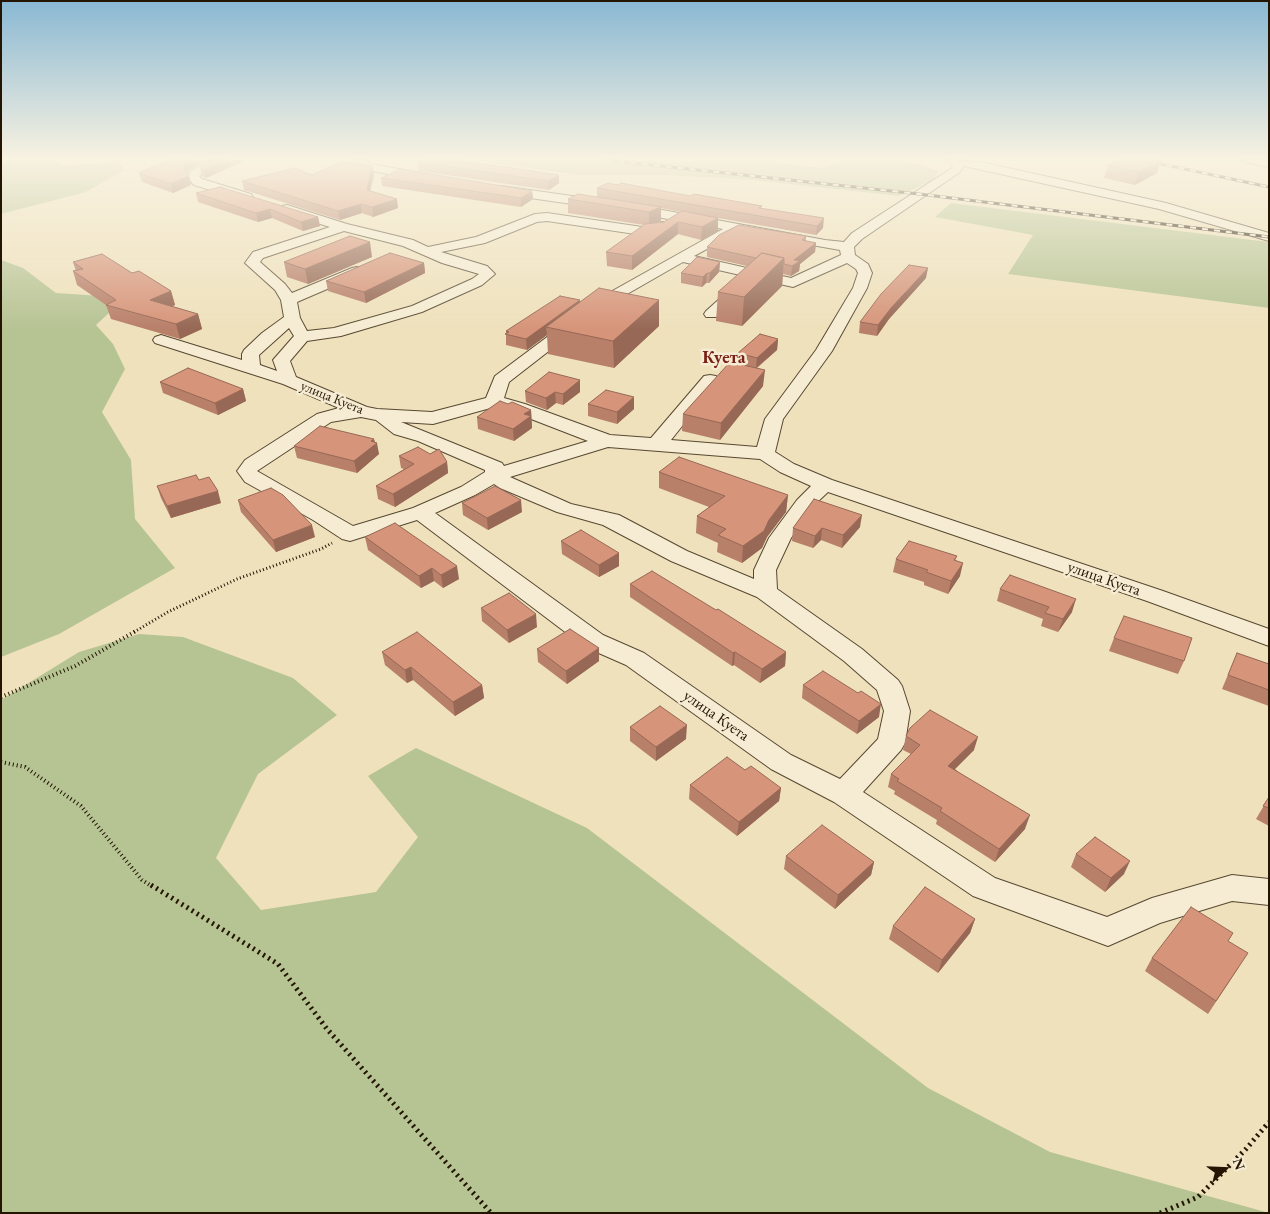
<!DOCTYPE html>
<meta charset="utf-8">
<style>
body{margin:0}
#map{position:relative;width:1270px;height:1214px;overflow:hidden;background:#efe1bc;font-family:"EB Garamond",serif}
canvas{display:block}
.frame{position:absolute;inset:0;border:2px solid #241503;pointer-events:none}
.north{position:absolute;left:1200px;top:1144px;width:50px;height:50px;-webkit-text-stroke:4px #f5ecd3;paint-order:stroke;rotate:70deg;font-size:14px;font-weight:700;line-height:20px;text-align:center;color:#241503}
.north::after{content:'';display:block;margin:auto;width:18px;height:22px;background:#241503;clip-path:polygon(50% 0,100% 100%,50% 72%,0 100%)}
</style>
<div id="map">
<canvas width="1270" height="1214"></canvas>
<div class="frame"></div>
<div class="north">N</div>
</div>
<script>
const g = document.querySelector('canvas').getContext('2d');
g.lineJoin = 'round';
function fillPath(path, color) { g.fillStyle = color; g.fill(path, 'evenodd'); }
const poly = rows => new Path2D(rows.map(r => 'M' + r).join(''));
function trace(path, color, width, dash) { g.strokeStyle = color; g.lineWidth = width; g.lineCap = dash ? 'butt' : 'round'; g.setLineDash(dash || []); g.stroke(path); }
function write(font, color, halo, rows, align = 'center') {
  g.font = font + ' "EB Garamond",serif'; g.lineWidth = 5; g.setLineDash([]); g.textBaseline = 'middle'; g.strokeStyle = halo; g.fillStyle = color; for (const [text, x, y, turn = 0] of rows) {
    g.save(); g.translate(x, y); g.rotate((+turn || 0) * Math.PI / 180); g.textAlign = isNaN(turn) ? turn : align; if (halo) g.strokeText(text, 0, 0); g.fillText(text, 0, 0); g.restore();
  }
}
const green = poly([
 [15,160,52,160,63,166,118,161,124,170,86,192,1,214,1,163],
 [471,160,654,160,671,162,761,160,820,168,848,160,894,160,914,163,939,171,933,180,899,196,753,180,667,175,578,175],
 [951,203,1269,242,1269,308,1008,274,1033,235,935,217],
 [1,260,23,268,56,293,102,296,111,311,96,325,113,344,125,369,102,412,131,460,135,519,175,568,59,634,1,657],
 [139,634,183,637,293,678,337,715,258,774,216,858,261,910,376,892,418,837,368,776,416,748,587,828,928,1088,1050,1152,1269,1213,1,1213,1,700,79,652]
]);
const pathFar2 = poly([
 [134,632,168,612,237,579,321,549,332,543]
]);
const pathFar1 = poly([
 [1,697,75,666,136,631],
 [1,762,25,767,81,806,142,880,153,887]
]);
const path = poly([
 [151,885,278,964,327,1029,491,1213],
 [1160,1213,1198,1197,1246,1149,1269,1122]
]);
const minor = poly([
 [211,160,226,160,199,176,202,179,251,194,253,197,251,200,243,200,194,185,187,177,191,171,211,160],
 [355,160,367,160,371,164,427,174,433,178,427,182,368,170,359,167,355,160],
 [947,160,981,162,1166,203,1269,233,1269,241,1159,209,964,166,960,172,862,239,854,247,855,255,868,264,872,273,867,288,832,351,783,419,775,452,794,464,832,480,1163,591,1269,629,1269,646,1147,601,828,492,811,508,791,538,776,570,777,589,862,649,898,680,902,686,910,711,905,743,901,750,863,792,995,878,1107,917,1152,898,1232,875,1269,879,1269,905,1232,901,1160,923,1108,946,973,896,834,802,771,769,626,665,585,647,417,520,350,541,342,539,313,520,245,482,237,471,245,460,317,414,339,408,283,384,155,343,153,340,155,337,161,335,242,360,242,354,244,350,262,333,284,317,281,300,275,290,245,263,253,252,330,227,282,212,281,209,282,206,287,205,347,224,413,240,428,247,476,237,535,214,547,213,649,228,662,222,672,222,674,225,672,228,663,233,649,236,547,221,537,222,485,243,441,252,487,266,495,274,482,285,422,312,341,336,307,341,290,361,296,377,367,407,377,409,432,412,486,398,495,376,598,299,723,229,635,213,502,194,496,190,498,187,502,186,635,205,825,240,844,242,852,233,952,168,953,166,947,160],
 [344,231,403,246,442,263,479,274,472,279,412,306,334,328,307,331,300,318,297,302,362,274,364,271,362,268,357,267,352,268,292,293,285,284,260,262,263,258,344,231],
 [738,232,840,250,841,255,791,278,694,256,738,232],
 [683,262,793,287,847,263,856,269,858,273,853,288,816,350,765,419,757,447,671,440,719,380,716,376,710,375,704,376,651,438,610,435,525,404,504,398,509,382,608,305,683,262],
 [289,328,294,336,273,360,277,371,260,365,259,355,289,328],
 [494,407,513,412,588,441,504,466,502,463,401,422,433,424,494,407],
 [361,417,376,420,394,434,418,441,485,470,485,472,461,487,413,508,353,526,257,471,331,422,361,417],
 [608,447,760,459,780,472,811,486,797,500,769,538,754,570,754,579,687,551,619,515,571,504,510,477,608,447],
 [494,484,500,488,557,512,603,525,671,561,757,597,844,661,877,690,884,711,878,739,840,779,791,755,644,653,603,635,435,513,475,495,494,484],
 [1242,160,1269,160,1269,167,1244,162,1242,160],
 [740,284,745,285,747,288,745,291,718,317,706,317,704,314,706,311,735,285,740,284]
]);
const rail = poly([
 [606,160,919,194,1269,237],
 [1143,160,1269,187]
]);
const wall = poly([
 [212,160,246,160,206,178,202,176,200,168],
 [457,160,559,183,549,190,419,171,418,162],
 [1161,161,1157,173,1135,185,1104,178,1108,165],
 [189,170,187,174,191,185,173,193,142,182,139,173],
 [312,175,374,175,370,191,398,208,373,217,362,213,340,220,244,190,242,181],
 [381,178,532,191,533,199,521,207,382,186],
 [597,188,690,196,762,206,761,208,823,228,816,235,718,218,718,231,701,240,678,234,632,270,607,266,606,252,644,225,568,213,568,199,597,197],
 [661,208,681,212,664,222,655,223,661,221],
 [196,193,318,217,320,226,303,231,272,218,258,222,198,202],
 [806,236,806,241,816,243,815,252,800,264,799,271,791,276,783,274,782,286,742,326,716,321,718,292,747,266,707,257,707,247],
 [372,257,308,284,287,277,284,262],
 [73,262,132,273,171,291,175,305,172,306,198,314,202,329,180,339,111,319,106,305,77,285,73,271,76,271],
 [720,262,719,272,709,283,706,283,702,287,681,283,681,273],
 [424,263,425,273,366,303,328,291,326,281],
 [926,278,889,319,877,336,859,333,860,322],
 [580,300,580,302,659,300,659,326,614,368,548,354,547,335,527,350,506,345,506,331],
 [778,339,777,350,757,368,763,386,720,440,682,431,683,414,747,366,737,363,738,353],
 [580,380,580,392,563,405,556,403,547,410,526,402,525,391],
 [160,382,243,389,246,401,218,415,163,393],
 [634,397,634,409,617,424,588,416,588,404],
 [531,410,532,428,514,441,478,429,477,417],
 [374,439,379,454,357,473,297,458,294,446],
 [430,454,447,462,448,473,395,507,378,499,376,486,404,469,401,468,399,456],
 [659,472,788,495,786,512,767,537,762,548,742,563,717,552,718,543,696,533,697,516,709,507,659,488],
 [199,480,221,503,171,518,161,498,157,486],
 [238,500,315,537,276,552,241,512],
 [462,503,522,512,488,530,463,515],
 [860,527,842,548,821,540,813,548,792,541,793,528],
 [365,537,459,579,443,588,434,581,421,588,368,550],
 [561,541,619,553,619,566,599,577,562,554],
 [957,556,955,561,960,576,948,594,924,585,924,582,893,572,896,559],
 [630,584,716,610,786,652,785,666,760,683,734,665,732,666,630,597],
 [1000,589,1072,612,1058,632,1041,626,1043,619,997,601],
 [481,608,537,627,509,643,482,621],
 [1114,638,1184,661,1178,674,1109,651],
 [599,648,599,661,567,684,538,662,537,649],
 [382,652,482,685,484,698,455,716,413,680,407,683,385,665],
 [1237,653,1269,664,1269,706,1222,689],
 [803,685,879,717,857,734,802,698],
 [630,727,686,739,656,761,630,741],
 [906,736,974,750,955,769,1025,829,995,862,936,824,937,820,894,794,895,791,888,787,891,774,911,754,903,750],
 [745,770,781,788,779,801,737,836,689,799,690,785],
 [1269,797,1269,826,1256,819],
 [1076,854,1124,874,1105,892,1071,867],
 [786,856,874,862,871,875,835,909,784,869],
 [975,919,970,933,938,973,889,939,893,926],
 [1152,958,1239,967,1208,1014,1145,971]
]);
const shadedWall = poly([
 [190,160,207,160,189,170,185,177,183,169,187,162],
 [225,160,246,160,206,178,204,170],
 [1161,161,1157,173,1135,185,1138,172],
 [372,166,374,175,368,199,367,190],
 [559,175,559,183,549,190,548,181],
 [189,176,191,185,173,193,171,184],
 [532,191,533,199,521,207,521,198],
 [397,199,398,208,373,217,372,207],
 [361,204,362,213,340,220,338,211],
 [661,207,661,221,649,226,649,212],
 [270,209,272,218,258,222,256,213],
 [318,217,320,226,303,231,301,222],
 [718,218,718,231,701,240,702,227],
 [824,218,823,228,816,235,817,226],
 [678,222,678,234,632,270,632,256],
 [370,242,372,257,308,284,305,269],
 [816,243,815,252,800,264,799,271,791,276,792,266,794,260],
 [784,258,782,286,742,326,744,297],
 [720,262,719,272,709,283,710,273],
 [424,263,425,273,366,303,364,292],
 [928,268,926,278,889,319,877,336,878,325,891,308],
 [707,273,706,283,702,287,703,277],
 [171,291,175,305,154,314,150,300],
 [580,300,580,310,546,327,547,335,527,350,526,339],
 [659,300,659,326,614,368,613,341],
 [198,314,202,329,180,339,176,324],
 [778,339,777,350,756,368,757,358],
 [765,370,763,386,720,440,721,423],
 [580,380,580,392,563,405,563,394],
 [243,389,246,401,218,415,215,403],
 [555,392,556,403,547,410,546,398],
 [634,397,634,409,617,424,617,412],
 [531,410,532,428,514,441,513,429,524,414],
 [374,439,375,445,377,443,379,454,357,473,354,461,371,441],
 [447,462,448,473,395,507,393,494],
 [218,491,221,503,171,518,167,506],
 [788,495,786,512,767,537,762,548,742,563,743,546,769,520],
 [521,500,522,512,488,530,487,518],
 [862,515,860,527,842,548,843,535],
 [312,525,315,537,276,552,273,540],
 [822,528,821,540,813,548,815,536],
 [619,553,619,566,599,577,599,565],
 [963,563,960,576,948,594,951,581],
 [457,566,459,579,443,588,441,575],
 [432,568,434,581,421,588,419,576],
 [1076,599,1072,612,1058,632,1063,619],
 [536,614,537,627,509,643,507,630],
 [599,648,599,661,567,684,566,671],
 [735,652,734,665,732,666,733,653],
 [786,652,785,666,760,683,762,669],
 [411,667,413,680,407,683,405,670],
 [482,685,484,698,455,716,453,702],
 [881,704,879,717,857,734,859,721],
 [687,725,686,739,656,761,656,747],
 [978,737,974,750,945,779,948,766],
 [781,788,779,801,737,836,739,822],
 [1030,815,1025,829,995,862,999,849],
 [1130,861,1124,874,1105,892,1111,878],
 [874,862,871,875,835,909,838,895],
 [975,919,970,933,938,973,942,960]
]);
const building = poly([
 [168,160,190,160,187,162,183,169,189,176,171,184,139,173,168,160],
 [212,160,225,160,204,170,200,168,212,160],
 [422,160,457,160,559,175,548,181,418,162,422,160],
 [1118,160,1158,160,1161,161,1138,172,1108,165,1118,160],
 [343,161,372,166,367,190,397,199,372,207,361,204,338,211,242,181,295,168,312,175,343,161],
 [401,169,532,191,521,198,381,178,401,169],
 [608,183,618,185,621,183,690,196,694,194,762,206,759,208,824,218,817,226,597,188,608,183],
 [220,187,318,217,301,222,270,209,256,213,196,193,220,187],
 [578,194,661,207,649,212,568,199,578,194],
 [682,211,718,218,702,227,678,222,632,256,606,252,645,224,664,222,682,211],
 [739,225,806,236,802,240,816,243,794,260,800,261,792,266,784,264,784,258,762,253,756,258,707,247,719,235,739,225],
 [350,236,370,242,305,269,284,262,350,236],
 [390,253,424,263,364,292,326,281,390,253],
 [762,253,784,258,744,297,718,292,762,253],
 [102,254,132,273,139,271,171,291,150,300,198,314,176,324,106,305,116,300,73,271,83,269,73,262,102,254],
 [697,257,720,262,710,273,707,273,703,277,681,273,697,257],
 [909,265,928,268,891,308,878,325,860,322,881,294,909,265],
 [599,288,659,300,613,341,546,327,599,288],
 [560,296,580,300,526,339,505,334,509,332,506,331,560,296],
 [760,334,778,339,757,358,738,353,760,334],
 [730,362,765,370,721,423,683,414,730,362],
 [188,368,243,389,215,403,160,382,188,368],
 [549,372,580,380,563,394,555,392,546,398,525,391,549,372],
 [606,390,634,397,617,412,588,404,606,390],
 [500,401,508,404,512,402,531,410,524,414,531,416,513,429,477,417,500,401],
 [320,426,374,439,371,441,377,443,354,461,294,446,320,426],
 [418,447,430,454,439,449,447,462,393,494,376,486,414,464,399,456,418,447],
 [679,457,788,495,769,520,764,531,743,546,718,535,726,529,697,516,725,496,659,472,679,457],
 [196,475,199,480,209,477,218,491,167,506,157,486,196,475],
 [495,486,521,500,487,518,462,503,495,486],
 [271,488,283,495,312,525,273,540,238,500,271,488],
 [814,499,862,515,843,535,822,528,815,536,793,528,814,499],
 [395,523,457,566,441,575,432,568,419,576,365,537,395,523],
 [581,530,619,553,599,565,561,541,581,530],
 [909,541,957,556,954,560,963,563,951,581,926,572,928,570,896,559,909,541],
 [652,571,716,610,718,609,786,652,762,669,735,652,733,653,630,584,652,571],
 [1010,575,1076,599,1063,619,1045,613,1049,607,1000,589,1010,575],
 [509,593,536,614,507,630,481,608,509,593],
 [1124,616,1192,638,1184,661,1114,638,1124,616],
 [570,629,599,648,566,671,537,649,570,629],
 [417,632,482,685,453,702,411,667,405,670,382,652,417,632],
 [1237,653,1269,664,1269,690,1228,675,1237,653],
 [823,671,858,693,861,691,881,704,859,721,803,685,823,671],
 [660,706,687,725,656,747,630,727,660,706],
 [930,710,978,737,948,766,1030,815,999,849,940,811,942,808,897,781,899,779,891,774,920,745,906,736,910,728,930,710],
 [727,757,745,770,751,766,781,788,739,822,690,785,727,757],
 [1269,797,1269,808,1263,806,1269,797],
 [822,825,874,862,838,895,786,856,822,825],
 [1095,837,1130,861,1111,878,1076,854,1095,837],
 [925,887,975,919,942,960,893,926,925,887],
 [1191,907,1233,933,1228,941,1248,953,1216,1001,1152,958,1191,907]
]);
const farStreetnames = [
 ["улица Куета",332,398,22]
];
const streetNames = [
 ["улица Куета",1104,579,19],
 ["улица Куета",716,716,35]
];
const farDistrictnames = [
 ["Куета",724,358]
];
fillPath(green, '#b6c393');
trace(minor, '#574831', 2);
trace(pathFar2, '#241503', 3, [1, 2.5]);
trace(pathFar1, '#241503', 4, [1, 3]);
trace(path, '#241503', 5, [2, 4]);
fillPath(minor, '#f5ecd3');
trace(rail, '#241503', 3);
trace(rail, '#f5ecd3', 2, [6]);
fillPath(wall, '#b87f69');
fillPath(shadedWall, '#966855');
fillPath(building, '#d6947a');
trace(building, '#966855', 1);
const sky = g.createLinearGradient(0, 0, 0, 330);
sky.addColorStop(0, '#89b8d3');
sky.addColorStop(0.48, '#f8f2e1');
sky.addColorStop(1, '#f8f2e100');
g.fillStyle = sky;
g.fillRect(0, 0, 1270, 330);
write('14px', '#241503', '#f5ecd3', farStreetnames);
write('16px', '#241503', '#f5ecd3', streetNames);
write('bold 18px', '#7a1f14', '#f5ecd3', farDistrictnames);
</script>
